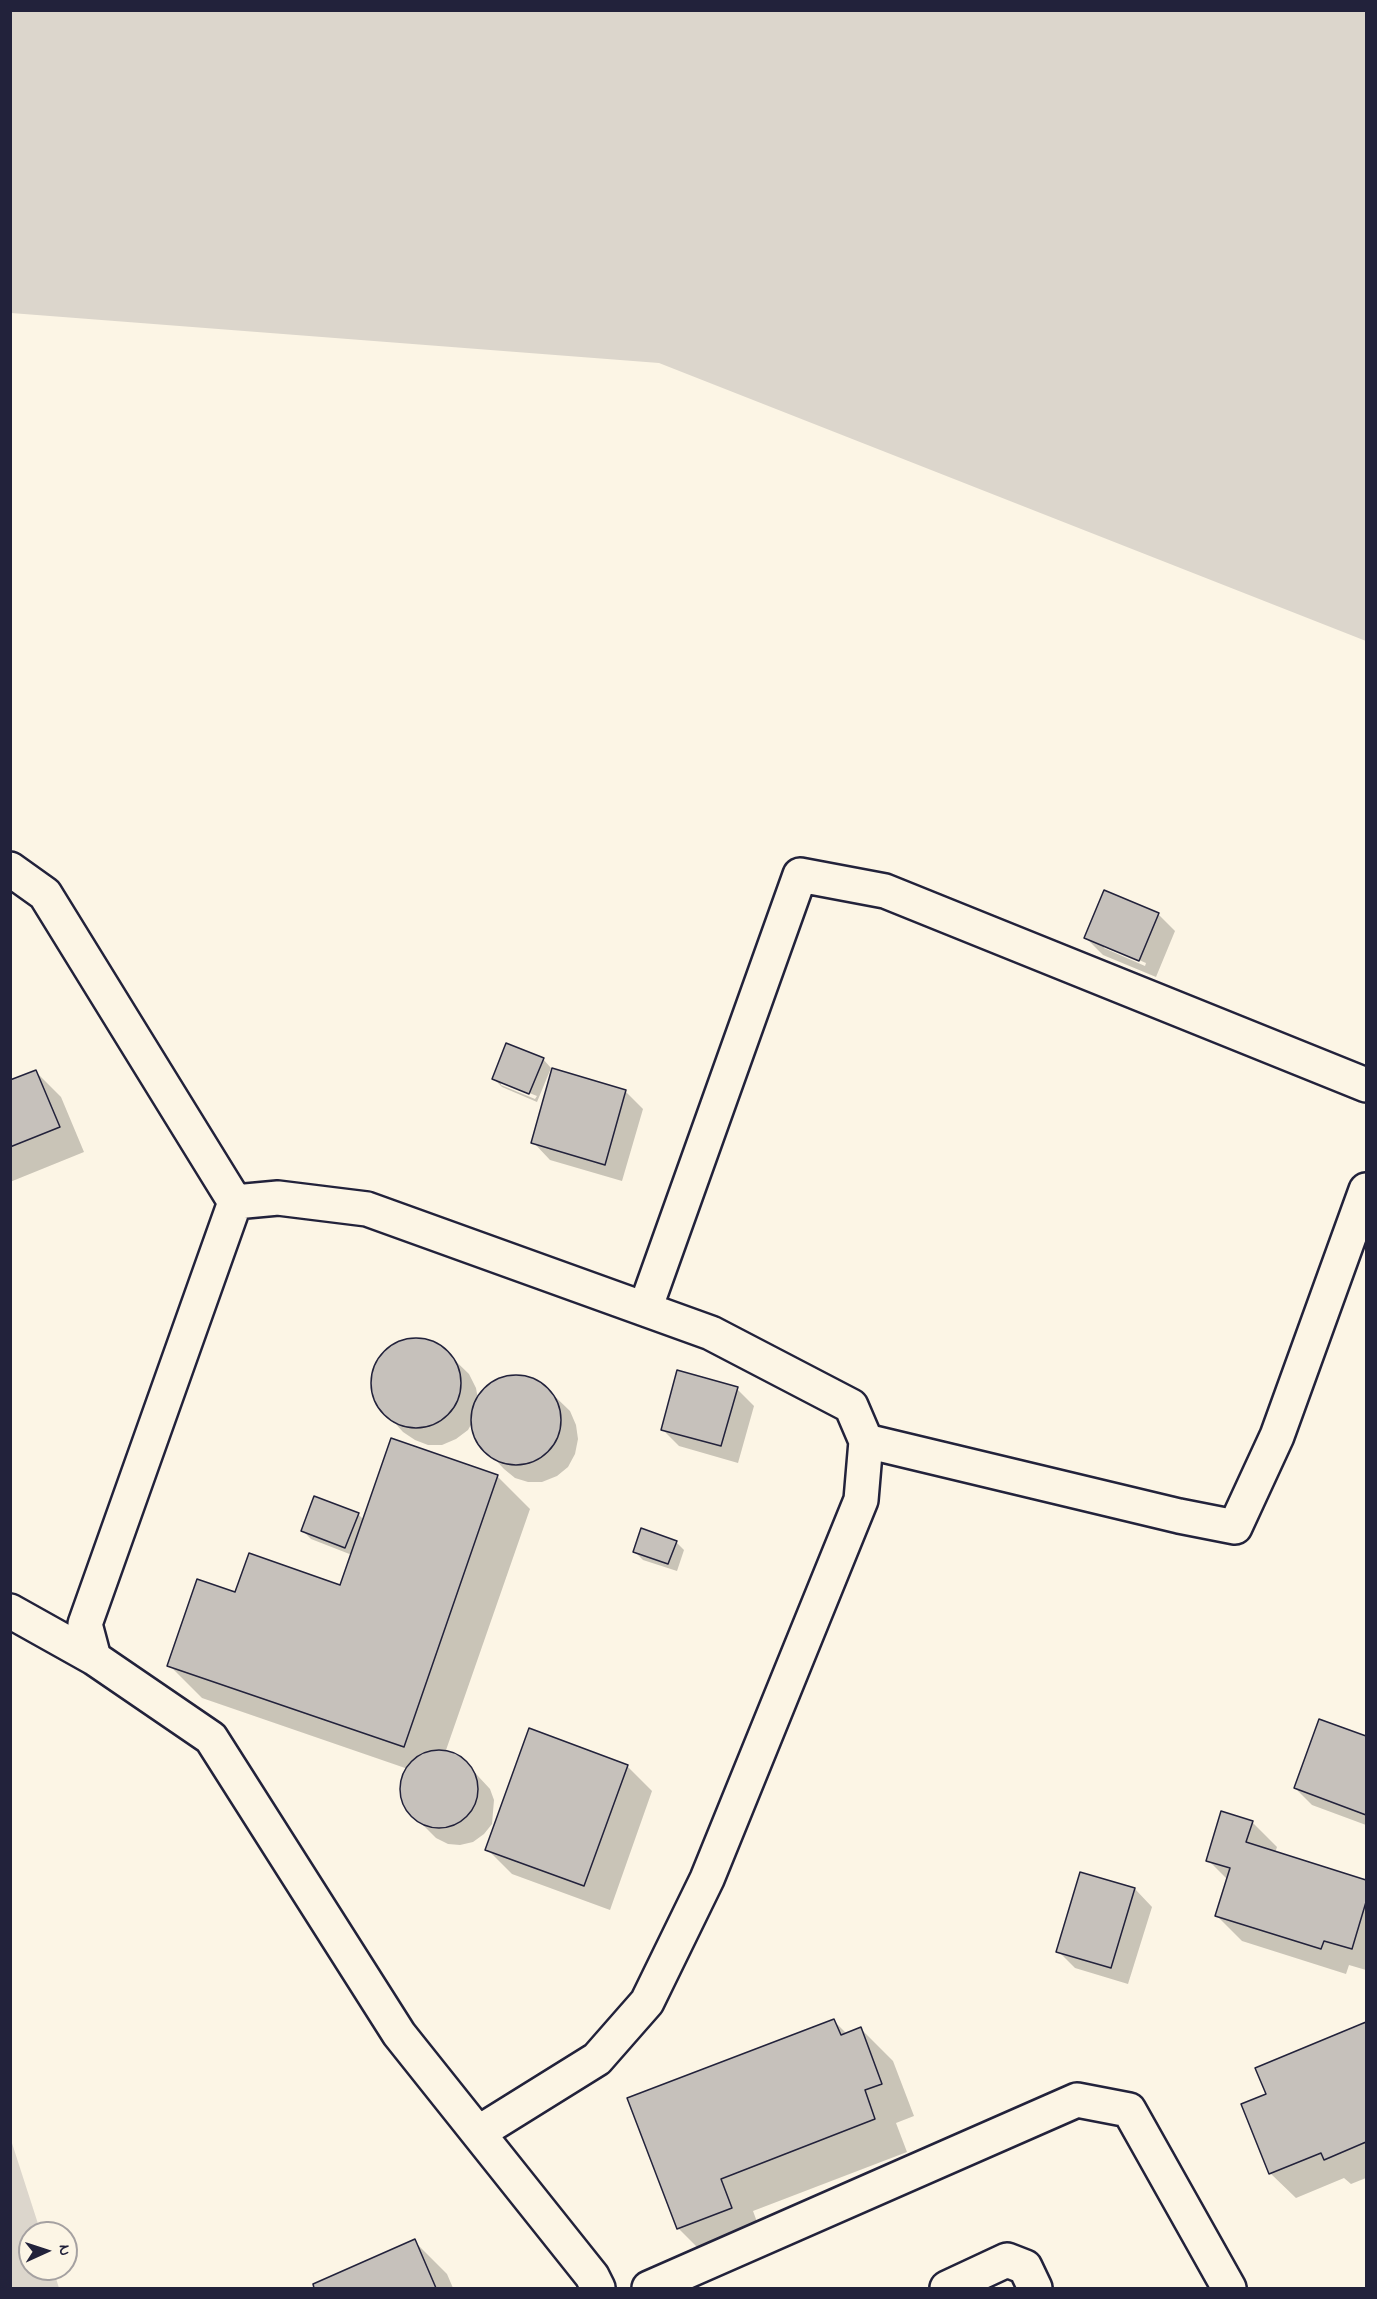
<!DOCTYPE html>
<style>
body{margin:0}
#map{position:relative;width:1377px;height:2299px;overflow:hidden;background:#fcf5e5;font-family:"Indie Flower",sans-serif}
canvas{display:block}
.frame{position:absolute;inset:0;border:12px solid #22223b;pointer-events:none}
.north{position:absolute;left:18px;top:2221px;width:60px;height:60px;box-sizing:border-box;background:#fcf5e5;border:2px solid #a5a1a1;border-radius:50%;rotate:87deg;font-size:16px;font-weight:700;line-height:24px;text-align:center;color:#22223b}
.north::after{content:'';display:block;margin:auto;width:21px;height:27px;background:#22223b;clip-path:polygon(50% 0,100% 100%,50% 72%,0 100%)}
</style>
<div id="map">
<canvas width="1377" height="2299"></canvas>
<div class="frame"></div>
<div class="north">N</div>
</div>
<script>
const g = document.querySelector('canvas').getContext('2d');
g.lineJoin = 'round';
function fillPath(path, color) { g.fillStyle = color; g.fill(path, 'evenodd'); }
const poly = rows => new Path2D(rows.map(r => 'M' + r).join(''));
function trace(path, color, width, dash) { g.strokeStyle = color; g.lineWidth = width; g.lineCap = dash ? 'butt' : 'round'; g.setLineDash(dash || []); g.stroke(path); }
const green = poly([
 [10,11,1366,11,1366,641,659,363,11,313],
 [10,2137,41,2233,30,2233,30,2269,53,2269,59,2288,11,2288]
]);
const shadow = poly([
 [1158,914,1175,931,1156,977,1103,955,1086,938],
 [1104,945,1146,963,1145,966,1104,948],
 [543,1059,551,1068,537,1102,502,1087,494,1079],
 [501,1082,537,1096,535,1099,501,1085],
 [553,1070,626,1092,643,1109,622,1181,550,1160,533,1142],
 [36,1072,61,1097,84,1152,10,1182,10,1082],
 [411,1339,426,1340,440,1346,469,1374,476,1388,478,1399,486,1388,498,1380,512,1376,526,1377,541,1383,570,1411,576,1425,578,1439,575,1454,568,1467,557,1476,542,1482,528,1482,515,1478,504,1469,477,1440,473,1421,468,1430,456,1439,442,1445,428,1445,415,1440,403,1432,377,1403,373,1389,373,1376,377,1362,386,1351,398,1343],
 [737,1389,754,1406,738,1463,679,1446,662,1429],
 [497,1476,530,1509,445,1753,455,1755,465,1762,490,1789,494,1800,492,1824,484,1834,473,1842,460,1845,448,1844,436,1838,409,1811,403,1799,402,1786,408,1769,202,1698,169,1665,236,1594,341,1587,352,1555,311,1539,303,1531,358,1514,364,1520],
 [676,1542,684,1550,677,1571,643,1560,635,1552],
 [1320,1720,1366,1738,1366,1825,1312,1805,1295,1788],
 [627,1766,652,1791,610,1910,512,1874,487,1849],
 [1252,1822,1277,1847,1275,1853,1366,1882,1366,1970,1349,1965,1346,1974,1242,1941,1217,1916,1228,1880,1208,1860],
 [1135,1889,1152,1907,1128,1984,1075,1968,1058,1951],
 [834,2021,847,2034,861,2029,893,2061,914,2116,896,2123,907,2152,753,2211,764,2241,711,2261,678,2228,629,2099],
 [1366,2024,1366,2178,1351,2184,1344,2178,1296,2198,1270,2173,1268,2095,1257,2069],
 [414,2241,447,2274,453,2288,316,2288,315,2285]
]);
const building = poly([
 [1104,890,1159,913,1139,961,1084,938,1104,890],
 [506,1043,544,1058,529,1094,492,1079,506,1043],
 [552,1068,626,1090,605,1165,531,1143,552,1068],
 [36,1070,60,1127,10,1147,10,1080,36,1070],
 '371 1383a45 45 0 1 1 90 0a45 45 0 1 1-90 0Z',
 [677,1370,738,1387,721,1446,661,1430,677,1370],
 '471 1420a45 45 0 1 1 90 0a45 45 0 1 1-90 0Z',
 [391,1438,498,1475,404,1747,167,1666,197,1579,235,1592,249,1553,340,1585,391,1438],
 [314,1496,359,1513,345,1548,301,1531,314,1496],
 [641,1528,677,1541,668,1564,633,1552,641,1528],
 [1319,1719,1366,1736,1366,1815,1294,1788,1319,1719],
 [529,1728,628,1765,584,1886,485,1850,529,1728],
 '400 1789a39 39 0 1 1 78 0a39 39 0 1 1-78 0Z',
 [1221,1811,1253,1821,1246,1842,1366,1880,1366,1902,1352,1949,1324,1941,1321,1949,1215,1916,1230,1868,1206,1861,1221,1811],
 [1080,1872,1135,1888,1111,1968,1056,1952,1080,1872],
 [834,2019,841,2035,861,2027,882,2084,865,2090,875,2119,721,2179,732,2208,677,2229,627,2098,834,2019],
 [1366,2022,1366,2142,1324,2160,1321,2153,1269,2174,1241,2104,1266,2094,1255,2068,1366,2022],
 [415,2239,436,2288,314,2288,313,2284,415,2239]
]);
const minor = poly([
 [10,869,45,894,235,1202],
 [645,1309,800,875,885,891,1366,1085],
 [866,1441,1179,1516,1235,1527,1277,1436,1366,1190],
 [10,1611,94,1658],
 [478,2133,597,2059,647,2002,707,1879,861,1500,866,1441,851,1406,711,1333,367,1209,278,1198,235,1202,85,1624,94,1658,211,1738,399,2034,592,2276,598,2288],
 [649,2288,1077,2100,1129,2110,1229,2288],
 [947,2288,1007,2260,1025,2267,1035,2288]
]);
fillPath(green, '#dcd6cc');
fillPath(shadow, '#0003');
fillPath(building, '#c6c1bb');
trace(building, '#22223b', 1.5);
trace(minor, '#22223b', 38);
trace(minor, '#fcf5e5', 33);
</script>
